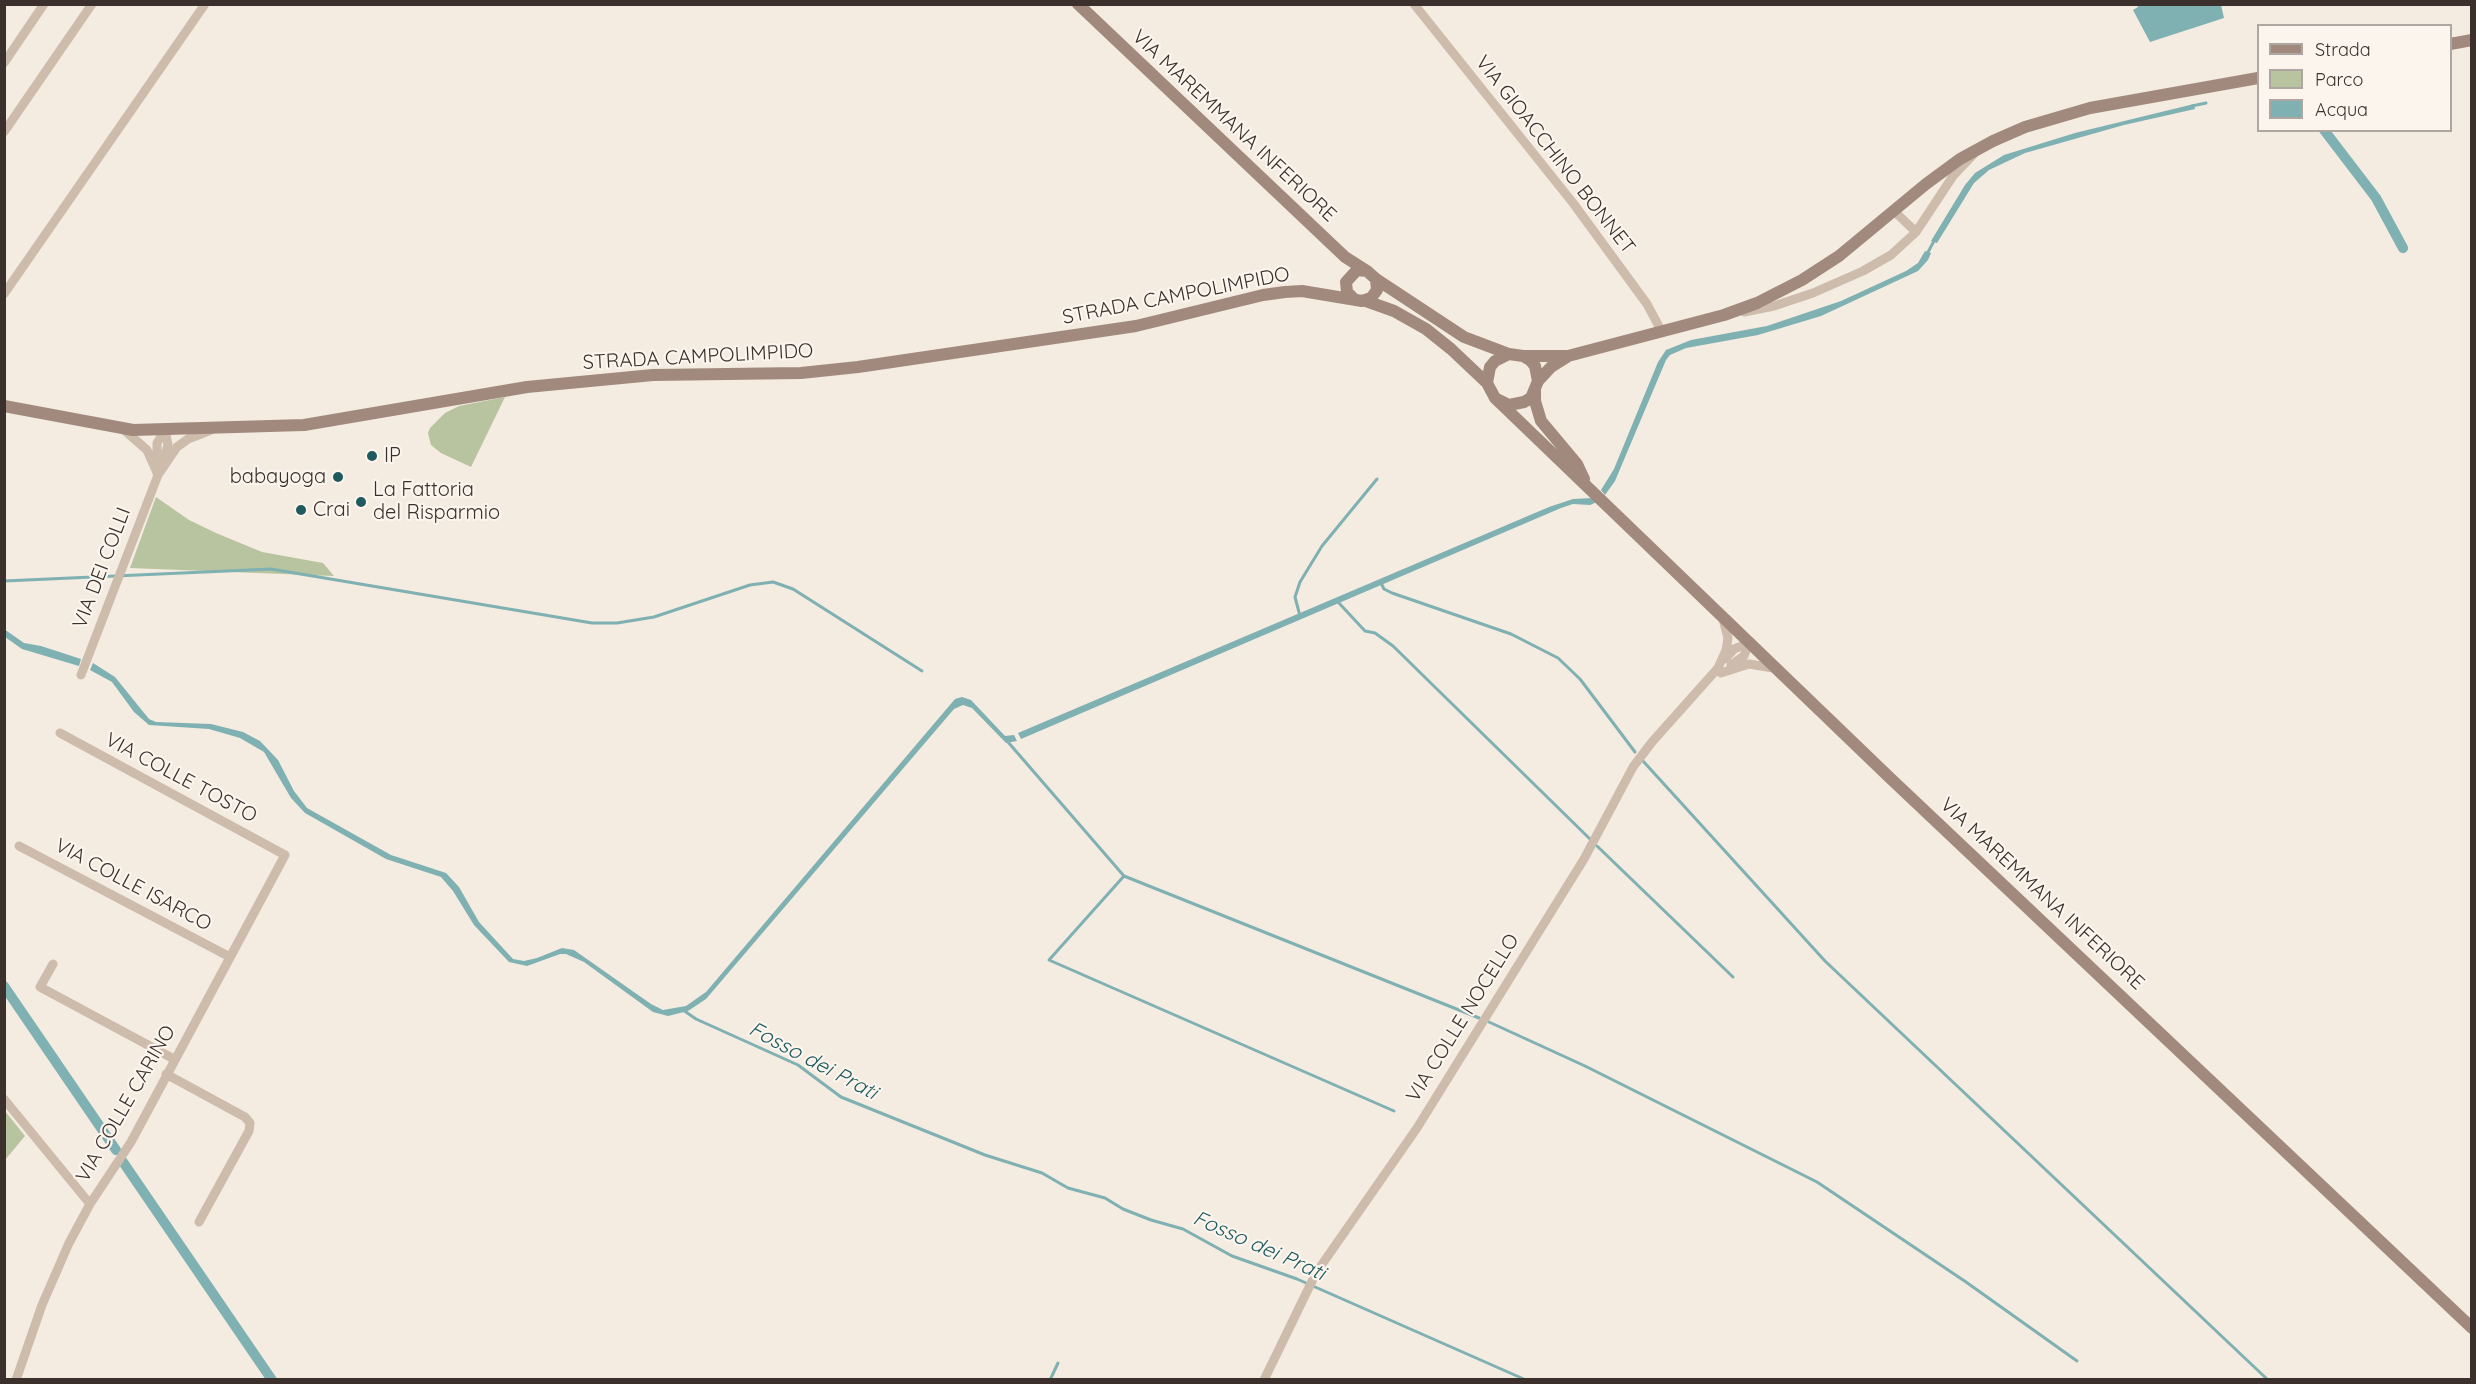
<!DOCTYPE html>
<style>
body{margin:0}
#map{position:relative;width:2476px;height:1384px;overflow:hidden;background:#f4ebe1;font-family:Quicksand,sans-serif}
canvas{display:block}
.frame{position:absolute;inset:0;border:6px solid #3b302b;pointer-events:none}
.legend{position:absolute;left:2257px;top:24px;width:195px;height:108px;box-sizing:border-box;background:#fbf5ee;border:2px solid #aea6a0;margin:0;padding:8px 10px;list-style:none;font-size:18px;color:#3b302b}
.legend li{display:flex;align-items:center;gap:12px;height:30px}
.legend b{width:30px;border:2px solid #aea6a0}
</style>
<div id="map">
<canvas width="2476" height="1384"></canvas>
<div class="frame"></div>
<ul class="legend">
<li><b style="height:8px;background:#a18a7d"></b>Strada</li>
<li><b style="height:16px;background:#b8c4a0"></b>Parco</li>
<li><b style="height:16px;background:#7fb0b2"></b>Acqua</li>
</ul>
</div>
<script>
const g = document.querySelector('canvas').getContext('2d');
g.lineJoin = 'round';
function fillPath(path, color) { g.fillStyle = color; g.fill(path, 'evenodd'); }
const poly = rows => new Path2D(rows.map(r => 'M' + r).join(''));
function trace(path, color, width, dash) { g.strokeStyle = color; g.lineWidth = width; g.lineCap = dash ? 'butt' : 'round'; g.setLineDash(dash || []); g.stroke(path); }
function write(font, color, halo, rows, align = 'center') {
  g.font = font + ' Quicksand,sans-serif'; g.lineWidth = 4.5; g.setLineDash([]); g.textBaseline = 'middle'; g.strokeStyle = halo; g.fillStyle = color; for (const [text, x, y, turn = 0] of rows) {
    g.save(); g.translate(x, y); g.rotate((+turn || 0) * Math.PI / 180); g.textAlign = isNaN(turn) ? turn : align; if (halo) g.strokeText(text, 0, 0); g.fillText(text, 0, 0); g.restore();
  }
}
const green = poly([
 [505,397,471,467,441,453,431,445,428,433,430,428,445,413,459,406],
 [156,497,189,520,216,533,262,552,323,563,334,576,130,568],
 [5,1111,25,1136,5,1160]
]);
const water = poly([
 [2137,5,2221,5,2224,18,2150,42,2133,10,2138,7],
 [2194,104,2195,109,2124,125,2025,153,1989,170,1974,183,1937,243,1931,241,1965,185,1975,173,2004,155,2075,133],
 [1925,251,1931,253,1928,260,1918,271,1821,316,1758,335,1686,348,1670,355,1666,360,1615,481,1605,495,1601,490,1614,469,1658,362,1666,350,1691,340,1767,326,1841,301,1906,271,1918,263],
 [1593,498,1597,502,1590,505,1573,504,1561,508,1021,739,1018,733,1549,507,1573,499],
 [4,629,24,643,41,646,81,659,79,666,22,649,5,637],
 [93,663,115,677,149,719,156,722,211,724,243,732,260,741,278,760,294,791,307,808,391,855,446,873,459,887,479,922,513,959,524,961,537,958,562,948,574,950,651,1004,663,1010,686,1006,706,992,955,699,962,697,971,700,1005,736,1014,735,1017,741,1006,743,972,708,963,705,954,709,706,999,688,1011,668,1016,653,1012,584,962,566,954,560,954,527,966,509,962,474,925,453,891,441,877,386,859,305,813,291,798,264,752,240,738,209,729,149,725,134,712,112,682,90,670]
]);
const stream = poly([
 [2192,106,2206,103],
 [1927,254,1935,239],
 [4,581,271,569,592,623,617,623,654,617,750,585,773,582,793,589,922,671],
 [1381,583,1384,589,1392,593,1511,634,1558,658,1580,679,1635,752],
 [1338,602,1365,631,1375,633,1393,646,1591,840],
 [1300,616,1295,597,1300,582,1322,546,1377,479],
 [1008,742,1124,876,1479,1018],
 [1643,761,1825,961,2268,1380],
 [1597,846,1733,977],
 [1124,876,1049,960,1394,1111],
 [683,1010,696,1019,798,1065,841,1097,985,1155,1042,1173,1068,1188,1105,1198,1123,1209,1151,1220,1183,1229,1232,1256,1297,1279,1526,1380],
 [1489,1022,1585,1066,1817,1182,1966,1282,2077,1361],
 [1050,1380,1058,1363]
]);
const canal = poly([
 [2324,130,2376,198,2403,248],
 [4,986,116,1150],
 [123,1162,272,1380]
]);
const street = poly([
 [1414,4,1573,203,1647,304,1662,332],
 [4,63,44,4],
 [4,132,92,4],
 [1894,211,1916,232],
 [4,294,205,4],
 [1744,312,1774,306,1813,293,1863,271,1891,255,1916,232,1953,176,1973,155],
 [123,429,147,450,158,475],
 [164,458,168,445,165,430],
 [157,463,157,443,165,430],
 [1725,659,1734,649,1749,643],
 [1731,665,1744,656,1749,643],
 [1721,673,1749,664,1773,668],
 [81,675,158,475,177,447,188,439,211,430],
 [19,846,230,957],
 [53,964,40,987,174,1059],
 [166,1074,245,1117,250,1123,249,1131,199,1222],
 [4,1099,90,1204],
 [16,1380,42,1305,69,1243,90,1204,131,1142,285,855,60,733],
 [1264,1380,1316,1273,1417,1128,1584,859,1633,767,1652,742,1718,668,1726,650,1728,638,1723,619]
]);
const secondary = poly([
 [1078,4,1345,257,1367,271],
 [2450,44,2472,40],
 [1376,279,1464,337,1509,354],
 [1366,301,1394,311,1426,329,1451,349,1487,383],
 [1523,356,1568,356,1724,315,1757,303,1802,280,1839,256,1926,184,1960,159,1993,141,2025,127,2090,108,2258,78],
 [1538,381,1551,367,1567,357],
 [1535,391,1535,401,1541,421,1577,464,1584,479],
 [1495,398,1509,405,1524,402,1531,398,1538,381,1535,366,1530,360,1523,356,1509,354,1495,361,1490,367,1487,383,1495,398,1889,777,2472,1328],
 [4,406,133,430,304,425,527,387,653,375,801,373,858,367,1136,326,1263,295,1285,292,1302,291,1362,301,1371,298,1377,290,1376,279,1367,271,1357,270,1346,282,1347,292,1355,300]
]);
const markers = [
 [372,456,6,"#1f5a5e"],
 [338,477,6,"#1f5a5e"],
 [361,502,6,"#1f5a5e"],
 [301,510,6,"#1f5a5e"]
];
const streetNames = [
 ["VIA MAREMMANA INFERIORE",1234,126,43],
 ["VIA GIOACCHINO BONNET",1555,155,52],
 ["STRADA CAMPOLIMPIDO",1176,296,-11],
 ["STRADA CAMPOLIMPIDO",698,357,-3],
 ["VIA DEI COLLI",102,568,-69],
 ["VIA COLLE TOSTO",181,778,28],
 ["VIA COLLE ISARCO",133,885,28],
 ["VIA MAREMMANA INFERIORE",2042,894,43],
 ["VIA COLLE NOCELLO",1463,1018,-58],
 ["VIA COLLE CARINO",126,1104,-60]
];
const poiNames = [
 ["IP",384,456],
 ["babayoga",326,477,"right"],
 ["La Fattoria",373,490],
 ["del Risparmio",373,513],
 ["Crai",313,510]
];
const waterNames = [
 ["Fosso dei Prati",813,1061,28],
 ["Fosso dei Prati",1259,1246,24]
];
fillPath(green, '#b8c4a0');
fillPath(water, '#7fb0b2');
trace(stream, '#7fb0b2', 3);
trace(canal, '#7fb0b2', 10);
trace(street, '#cdbbac', 9);
trace(secondary, '#a18a7d', 12);
for (const [x, y, r, color] of markers) { const dot = new Path2D(); dot.arc(x, y, r, 0, 2 * Math.PI); g.fillStyle = color; g.fill(dot); trace(dot, '#fbf5ee', 2); }
write('20px', '#3b302b', '#fbf5ee', streetNames);
write('20px', '#3b302b', '#fbf5ee', poiNames, 'left');
write('italic 21px', '#1f5a5e', '#fbf5ee', waterNames);
</script>
